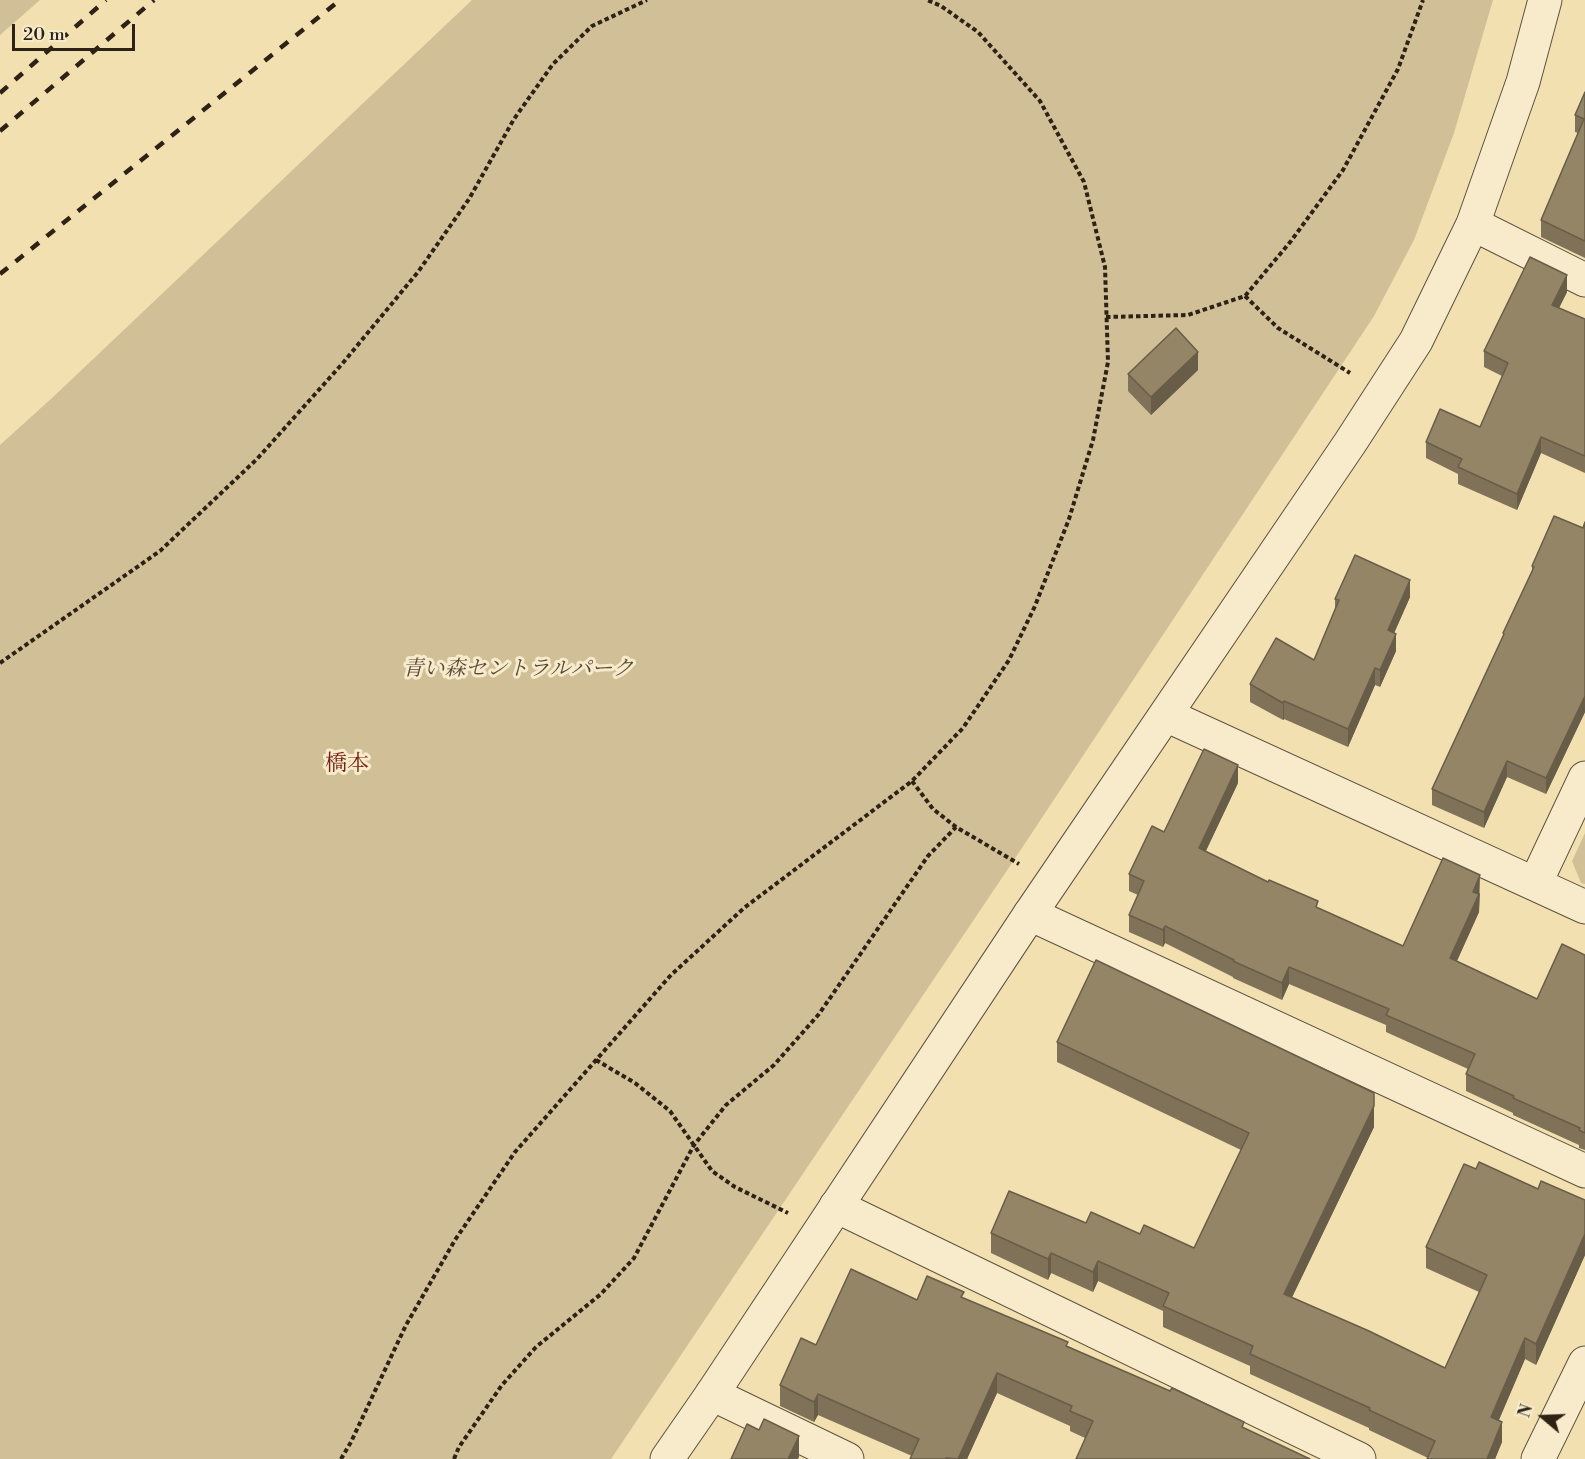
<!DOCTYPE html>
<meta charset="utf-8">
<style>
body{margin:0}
#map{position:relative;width:1585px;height:1459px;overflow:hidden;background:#f2e0b1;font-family:"Libre Bodoni",serif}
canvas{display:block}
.north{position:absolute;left:1513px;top:1387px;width:60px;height:60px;-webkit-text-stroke:4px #f7ebcc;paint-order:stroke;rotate:289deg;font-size:16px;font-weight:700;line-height:24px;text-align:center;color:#2e2217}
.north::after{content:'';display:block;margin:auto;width:21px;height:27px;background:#2e2217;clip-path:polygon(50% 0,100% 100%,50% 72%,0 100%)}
.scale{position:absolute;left:12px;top:24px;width:123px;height:27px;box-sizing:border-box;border:3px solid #2e2217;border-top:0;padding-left:8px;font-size:18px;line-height:21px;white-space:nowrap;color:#2e2217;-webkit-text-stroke:4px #f7ebcc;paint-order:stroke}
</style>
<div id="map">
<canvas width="1585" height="1459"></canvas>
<div class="north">N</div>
<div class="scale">20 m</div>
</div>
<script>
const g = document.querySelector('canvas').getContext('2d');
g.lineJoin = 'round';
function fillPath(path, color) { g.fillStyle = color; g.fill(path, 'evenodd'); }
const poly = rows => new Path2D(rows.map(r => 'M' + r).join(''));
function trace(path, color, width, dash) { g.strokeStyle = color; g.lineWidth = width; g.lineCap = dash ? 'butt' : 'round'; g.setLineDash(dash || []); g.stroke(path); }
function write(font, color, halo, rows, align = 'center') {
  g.font = font + ' "Libre Bodoni","Noto Serif JP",serif'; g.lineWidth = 6; g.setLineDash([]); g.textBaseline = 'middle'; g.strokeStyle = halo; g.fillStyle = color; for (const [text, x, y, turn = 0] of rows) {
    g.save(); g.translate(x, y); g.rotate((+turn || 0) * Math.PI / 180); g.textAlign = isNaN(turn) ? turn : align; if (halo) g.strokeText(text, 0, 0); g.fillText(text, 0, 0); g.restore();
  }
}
const green = poly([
 [0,0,40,0,0,35],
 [472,0,1493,0,1454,133,1414,240,1374,316,1014,860,611,1459,0,1459,0,445,52,398],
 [1585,833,1585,884,1581,883,1572,861]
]);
const path = poly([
 [1245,296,1278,328,1350,373],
 [1106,317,1188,315,1245,296,1291,241,1343,170,1398,69,1423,0],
 [0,663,160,551,257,459,342,364,418,272,469,199,514,119,553,64,592,26,647,0],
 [912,781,933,809,956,827,1019,864],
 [596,1060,635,1083,670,1111,712,1171,735,1187,788,1213],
 [341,1459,351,1442,406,1325,455,1240,515,1152,671,975,744,908,912,781,963,728,1009,660,1035,606,1069,519,1093,440,1108,362,1105,267,1084,182,1040,101,978,32,941,6,927,0],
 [454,1459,459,1447,502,1385,536,1347,601,1294,634,1258,694,1145,726,1105,774,1065,819,1014,928,856,956,827]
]);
const minor = poly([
 [1473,224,1585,280],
 [1166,715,1585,907],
 [1535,884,1585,778],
 [1030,914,1585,1171],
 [836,1206,1359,1459],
 [712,1394,847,1459],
 [1538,1459,1585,1363]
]);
const tertiary = poly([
 [667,1459,712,1394,1030,914,1350,443,1416,341,1473,224,1523,82,1545,0]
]);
const rail = poly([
 [0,93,106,0],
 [0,131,154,0],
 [0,274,340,0]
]);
const wall = poly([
 [1585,92,1585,258,1541,237,1541,220,1578,133,1575,132,1575,115],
 [1567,292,1559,308,1585,319,1585,473,1541,453,1517,510,1458,484,1458,474,1426,458,1426,442,1480,427,1502,376,1484,367,1484,351],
 [1198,370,1151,415,1128,391,1128,374],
 [1585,522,1585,712,1546,794,1507,777,1484,828,1432,805,1432,789,1503,637,1503,633,1532,571,1532,566,1583,528],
 [1410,597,1394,633,1396,651,1380,687,1375,685,1348,747,1284,719,1283,720,1250,702,1250,684,1314,660,1335,609,1335,599],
 [1238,783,1206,851,1318,909,1403,946,1480,893,1479,912,1457,961,1537,999,1585,955,1585,1150,1579,1148,1579,1145,1513,1115,1513,1113,1466,1091,1466,1074,1468,1069,1386,1032,1386,1025,1289,984,1282,1000,1233,978,1233,977,1165,943,1163,947,1129,932,1129,915,1138,895,1129,891,1129,874,1164,832],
 [1057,1042,1374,1127,1292,1297,1445,1368,1479,1292,1426,1268,1426,1247,1476,1169,1538,1189,1585,1200,1585,1255,1536,1365,1525,1359,1499,1420,1502,1442,1495,1459,1427,1459,1428,1458,1369,1430,1369,1428,1250,1374,1250,1366,1163,1327,1163,1311,1098,1281,1093,1292,1051,1273,1048,1280,991,1253,991,1233,1086,1223,1194,1248,1241,1150,1057,1062],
 [964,1298,1068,1346,1244,1429,1085,1438,1070,1431,1070,1426,997,1393,967,1459,910,1459,912,1456,818,1415,814,1422,780,1406,780,1385,816,1345,917,1300]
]);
const shadedWall = poly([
 [1567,275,1567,292,1552,322,1552,305],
 [1198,352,1198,370,1151,415,1151,397],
 [1541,437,1541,453,1517,510,1517,494],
 [1410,580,1410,597,1388,647,1388,630],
 [1396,634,1396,651,1380,687,1380,670],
 [1375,668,1375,685,1348,747,1348,729],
 [1585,696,1585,712,1546,794,1546,778],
 [1284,701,1284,719,1283,720,1283,703],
 [1507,761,1507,777,1484,828,1484,812],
 [1238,765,1238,783,1199,865,1199,848],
 [1480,875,1479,912,1450,976,1450,958,1473,892],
 [1165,926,1165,943,1163,947,1163,930],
 [1289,967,1289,984,1282,1000,1282,983],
 [1374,1106,1374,1127,1284,1314,1284,1294],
 [1585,1234,1585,1255,1536,1365,1536,1344],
 [1051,1253,1051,1273,1048,1280,1048,1259],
 [1098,1261,1098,1281,1093,1292,1093,1272],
 [1525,1338,1525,1359,1491,1438,1491,1417],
 [997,1373,997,1393,967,1459,958,1459],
 [818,1394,818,1415,814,1422,814,1402],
 [1502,1422,1502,1442,1495,1459,1487,1459],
 [799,1436,799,1457,798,1459,788,1459]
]);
const building = poly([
 [1585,92,1585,241,1541,220,1584,119,1575,115,1585,92],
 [1530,257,1567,275,1552,305,1585,319,1585,456,1541,437,1517,494,1458,467,1462,459,1426,442,1440,409,1480,427,1508,363,1484,351,1530,257],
 [1176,328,1198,352,1151,397,1128,374,1176,328],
 [1554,516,1583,528,1585,522,1585,696,1546,778,1507,761,1484,812,1432,789,1504,634,1503,633,1534,567,1532,566,1554,516],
 [1355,555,1410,580,1388,630,1396,634,1380,670,1375,668,1348,729,1284,701,1283,703,1250,684,1276,638,1314,660,1339,600,1335,599,1355,555],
 [1204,749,1238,765,1199,848,1268,882,1269,880,1318,901,1316,907,1403,946,1443,858,1480,875,1473,892,1479,894,1450,958,1537,999,1562,944,1585,955,1585,1133,1579,1130,1580,1128,1513,1098,1514,1096,1466,1074,1475,1054,1386,1015,1389,1009,1289,967,1282,983,1233,961,1234,960,1165,926,1163,930,1129,915,1144,881,1129,874,1152,826,1164,832,1204,749],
 [1096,960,1374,1093,1374,1106,1284,1294,1369,1331,1445,1368,1487,1275,1426,1247,1464,1164,1476,1169,1479,1162,1538,1189,1541,1181,1585,1200,1585,1234,1536,1344,1525,1338,1491,1417,1502,1422,1487,1459,1427,1459,1435,1441,1369,1410,1370,1408,1250,1354,1253,1346,1163,1306,1169,1293,1098,1261,1093,1272,1051,1253,1048,1259,991,1233,1009,1191,1086,1223,1091,1212,1140,1234,1144,1225,1194,1248,1249,1133,1057,1042,1096,960],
 [851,1269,917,1300,927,1276,964,1292,961,1297,1068,1342,1066,1346,1170,1391,1172,1388,1244,1422,1242,1427,1310,1459,1076,1459,1093,1421,1070,1411,1072,1406,997,1373,958,1459,946,1458,946,1459,910,1459,919,1439,818,1394,814,1402,780,1385,801,1338,816,1345,851,1269],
 [764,1419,799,1436,788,1459,731,1459,747,1424,759,1430,764,1419]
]);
const parkNames = [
 ["青い森セントラルパーク",518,670]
];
const neighbourhoodNames = [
 ["橋本",347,765]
];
fillPath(green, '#d1c097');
trace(minor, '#5f523e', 35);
trace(tertiary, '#5f523e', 35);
trace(path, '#2e2217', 4, [4.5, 3]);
trace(minor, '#f7ebcc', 33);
trace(tertiary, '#f7ebcc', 33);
trace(rail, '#2e2217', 4.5, [10, 10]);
fillPath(wall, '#7f7259');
fillPath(shadedWall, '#685d48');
fillPath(building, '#948567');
trace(building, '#685d48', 1.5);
write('italic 21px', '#574a37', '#f7ebcc', parkNames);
write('22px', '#7a1f14', '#f7ebcc', neighbourhoodNames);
</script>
